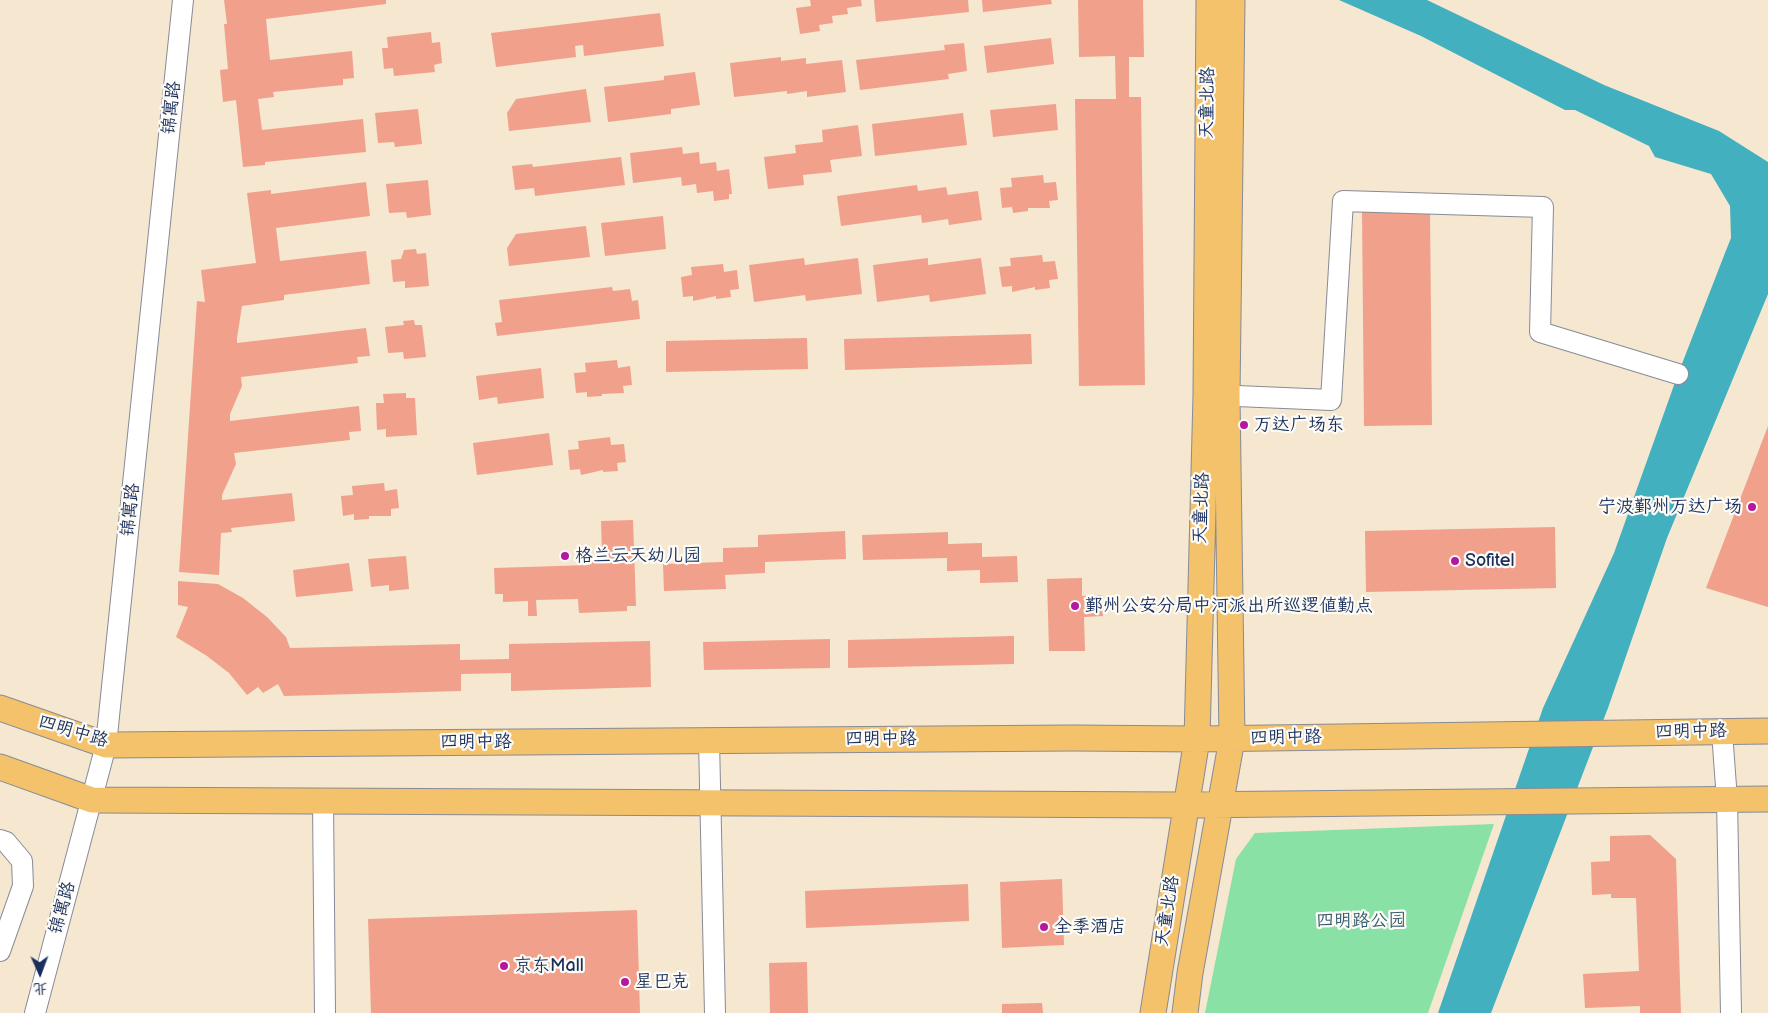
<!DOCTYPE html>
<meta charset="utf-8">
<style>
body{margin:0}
#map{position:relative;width:1768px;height:1013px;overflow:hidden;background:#f5e7d0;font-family:"Balsamiq Sans","LXGW WenKai TC",sans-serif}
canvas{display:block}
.north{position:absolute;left:15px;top:948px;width:50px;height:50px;-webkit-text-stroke:4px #fdfcf7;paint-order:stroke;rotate:178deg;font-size:14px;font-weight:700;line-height:20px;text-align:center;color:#1b2f5e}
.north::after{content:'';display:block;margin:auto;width:18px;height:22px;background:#1b2f5e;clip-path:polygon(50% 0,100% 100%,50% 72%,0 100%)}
</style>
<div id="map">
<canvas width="1768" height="1013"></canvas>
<div class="north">北</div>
</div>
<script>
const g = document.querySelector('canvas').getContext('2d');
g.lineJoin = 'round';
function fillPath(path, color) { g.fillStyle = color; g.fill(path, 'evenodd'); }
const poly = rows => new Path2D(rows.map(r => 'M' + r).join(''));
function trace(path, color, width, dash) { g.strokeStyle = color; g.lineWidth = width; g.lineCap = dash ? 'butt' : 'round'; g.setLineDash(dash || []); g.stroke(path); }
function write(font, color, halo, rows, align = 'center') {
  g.font = font + ' "Balsamiq Sans","LXGW WenKai TC",sans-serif'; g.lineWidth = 4.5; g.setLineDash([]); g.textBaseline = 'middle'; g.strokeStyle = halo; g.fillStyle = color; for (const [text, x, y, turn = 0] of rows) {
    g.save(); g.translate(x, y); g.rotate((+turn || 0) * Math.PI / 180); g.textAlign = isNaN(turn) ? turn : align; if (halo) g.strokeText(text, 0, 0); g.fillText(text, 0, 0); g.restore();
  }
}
const green = poly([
 [1494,824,1428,1013,1205,1013,1236,859,1255,833]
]);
const water = poly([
 [1339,0,1427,0,1604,85,1719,131,1768,162,1768,294,1667,538,1608,708,1491,1013,1438,1013,1543,708,1614,553,1678,374,1725,253,1731,238,1730,206,1711,174,1655,157,1649,146,1575,110,1565,110,1421,36]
]);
const building = poly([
 [224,0,386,0,386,4,266,19,270,60,352,51,354,78,343,79,343,85,273,92,274,97,258,99,262,130,363,119,366,152,265,162,265,165,243,167,236,100,223,102,220,70,228,69,224,24,227,24],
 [810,0,861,0,862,6,847,8,848,14,832,16,833,23,819,25,820,31,800,34,796,8,811,6],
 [874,0,968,0,969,12,876,22],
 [982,0,1051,0,1052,4,983,12],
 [1078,0,1143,0,1144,57,1129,57,1129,97,1141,97,1145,385,1079,386,1075,99,1116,99,1115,56,1079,57],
 [660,13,664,46,584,56,583,45,575,46,576,57,496,67,491,33],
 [431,32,432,43,440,42,442,63,434,65,435,72,394,76,393,68,384,69,382,48,388,48,387,37],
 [1051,38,1054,64,987,73,984,46],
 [964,43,967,71,948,74,949,79,860,90,856,60,945,50,944,45],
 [781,57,781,61,806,58,806,64,842,60,846,92,807,97,807,91,787,94,787,91,734,97,730,63],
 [695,72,700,105,671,109,671,114,608,122,604,87,664,80,664,76],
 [586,89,591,122,509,131,507,113,516,99],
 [1056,104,1058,130,993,137,990,110],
 [418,109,422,144,395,147,394,142,378,143,375,113],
 [963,113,967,145,875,156,872,124],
 [858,125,862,156,830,160,832,172,803,175,804,185,768,189,764,157,796,153,795,145,823,142,822,130],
 [682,147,683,154,699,152,700,164,716,162,717,171,729,169,732,194,729,194,729,199,714,201,713,191,697,193,696,184,682,186,681,177,633,183,630,153],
 [621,157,625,185,535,196,534,188,515,190,512,166,532,164,533,167],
 [1043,175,1044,183,1056,182,1058,200,1049,201,1050,208,1028,208,1028,211,1013,213,1012,207,1002,208,1000,188,1012,187,1011,178],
 [428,180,431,215,407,218,406,212,389,213,386,184],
 [366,182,370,216,276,228,280,261,366,251,370,284,284,295,284,300,242,306,237,338,237,343,366,328,370,356,357,357,358,363,241,377,242,386,230,414,230,421,359,406,361,431,349,432,350,440,234,453,236,464,222,495,222,500,292,493,295,521,231,528,232,532,221,533,219,575,179,572,197,301,205,302,201,270,256,263,247,193,271,190,271,194],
 [917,185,918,191,946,187,948,195,978,191,982,220,949,225,948,219,922,223,921,215,841,226,837,196],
 [1430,211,1432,425,1364,426,1362,212],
 [663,216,666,249,605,256,601,223],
 [586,226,590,257,509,266,507,248,516,234],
 [416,249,417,254,426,253,429,286,405,288,405,281,393,282,391,260,401,259,404,250],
 [1042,255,1043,262,1055,261,1058,279,1049,280,1050,288,1035,290,1035,287,1012,292,1012,286,1002,287,999,267,1011,266,1010,258],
 [804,258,805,265,858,258,862,294,806,301,805,295,754,302,749,265],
 [928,258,928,265,981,258,986,294,930,302,929,295,877,302,873,265],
 [723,264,724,272,737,270,739,289,730,290,731,297,716,299,716,296,693,301,693,296,683,297,681,277,692,275,691,267],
 [612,287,613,291,630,289,632,301,638,300,640,319,497,336,495,323,502,322,499,300],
 [414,320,415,325,422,325,426,357,404,359,403,352,388,353,385,327,404,325,403,321],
 [1031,334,1032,364,845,370,844,339],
 [807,338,808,369,666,372,666,341],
 [617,360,618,368,630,366,632,385,623,386,624,393,602,394,602,396,587,397,587,392,576,393,574,373,586,372,585,363],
 [541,368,544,398,498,404,497,397,479,400,476,376],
 [406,393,406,398,415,398,417,435,386,437,386,429,377,430,376,403,384,403,383,394],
 [1768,426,1768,607,1706,588],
 [549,433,553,465,477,475,473,443],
 [610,437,611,445,624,444,626,462,617,463,618,471,603,472,603,470,581,475,580,469,570,470,568,450,579,449,578,441],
 [384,483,385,491,397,489,399,508,391,509,391,516,369,516,369,519,354,520,354,514,343,516,341,496,353,495,352,486],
 [633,520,636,606,627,606,627,611,579,613,578,599,536,600,537,616,528,616,528,601,503,602,503,594,495,594,494,568,589,565,602,553,601,521],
 [1555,527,1556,588,1366,592,1365,531],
 [845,531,846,559,765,562,765,573,725,575,726,589,664,591,663,564,723,562,723,548,758,547,758,535],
 [948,532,948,544,982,543,982,557,1017,556,1018,582,980,583,980,570,947,571,947,558,863,560,862,535],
 [406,556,409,589,389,591,389,585,371,587,368,559],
 [349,563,353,591,296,597,293,570],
 [1082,578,1082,596,1102,595,1103,616,1084,617,1085,651,1049,651,1047,579],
 [178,581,218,584,243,598,267,617,286,637,290,648,460,644,460,660,509,659,509,644,650,641,651,687,511,691,511,673,461,674,461,691,284,696,278,684,263,693,258,687,247,695,229,673,207,656,176,637,188,607,178,605],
 [1014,636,1014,664,848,668,848,640],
 [830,639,830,668,704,670,703,642],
 [1650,835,1676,859,1681,1013,1640,1013,1640,1006,1585,1008,1583,974,1639,971,1636,898,1611,898,1611,894,1592,895,1591,862,1610,861,1610,836],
 [1062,879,1064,945,1002,948,1000,882],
 [968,884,969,921,806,928,805,891],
 [637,910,640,1013,371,1013,368,919],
 [807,962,808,1013,770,1013,769,963],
 [1042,1003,1043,1013,1002,1013,1002,1004]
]);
const minor = poly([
 [1213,395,1331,400,1343,201,1543,207,1540,332,1678,374],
 [1722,732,1727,800,1731,1013],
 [709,740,715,1013],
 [323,801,325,1013],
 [0,840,6,842,22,861,23,886,0,951],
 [35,1013,106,745,183,0]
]);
const major = poly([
 [0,708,106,745,1073,738,1197,739,1768,731],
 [0,767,92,800,1185,805,1768,799],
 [1153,1013,1197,739,1206,395,1209,0],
 [1185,1013,1190,973,1232,739,1227,396,1232,0]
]);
const markers = [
 [1244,425,5,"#b5179e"],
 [1752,507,5,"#b5179e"],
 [565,556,5,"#b5179e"],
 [1455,561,5,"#b5179e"],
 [1075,606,5,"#b5179e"],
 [1044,927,5,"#b5179e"],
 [504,966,5,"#b5179e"],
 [625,982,5,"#b5179e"]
];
const streetNames = [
 ["天童北路",1208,103,-89],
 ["锦寓路",172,108,-84],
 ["天童北路",1202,508,-88],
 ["锦寓路",131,510,-84],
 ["四明中路",73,732,17],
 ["四明中路",1691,732,-1],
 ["四明中路",1286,738,-1],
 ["四明中路",881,739],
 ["四明中路",476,742],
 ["锦寓路",63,908,-75],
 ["天童北路",1168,911,-81]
];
const poiNames = [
 ["万达广场东",1254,425],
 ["宁波鄞州万达广场",1742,507,"right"],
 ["格兰云天幼儿园",575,556],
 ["Sofitel",1465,561],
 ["鄞州公安分局中河派出所巡逻值勤点",1085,606],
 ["全季酒店",1054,927],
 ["京东Mall",514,966],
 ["星巴克",635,982]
];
const parkNames = [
 ["四明路公园",1361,921]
];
fillPath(green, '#89e1a6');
fillPath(water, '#42b0bf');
fillPath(building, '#f1a08b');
trace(minor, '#888b97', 22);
trace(major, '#888b97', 27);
trace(minor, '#fff', 20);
trace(major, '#f3c26a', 25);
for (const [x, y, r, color] of markers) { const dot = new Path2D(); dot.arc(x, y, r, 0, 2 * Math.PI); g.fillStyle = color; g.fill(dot); trace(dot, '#fdfcf7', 2); }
write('18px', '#1b2f5e', '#fdfcf7', streetNames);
write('18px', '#1b2f5e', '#fdfcf7', poiNames, 'left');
write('18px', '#365c70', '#fdfcf7', parkNames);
</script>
